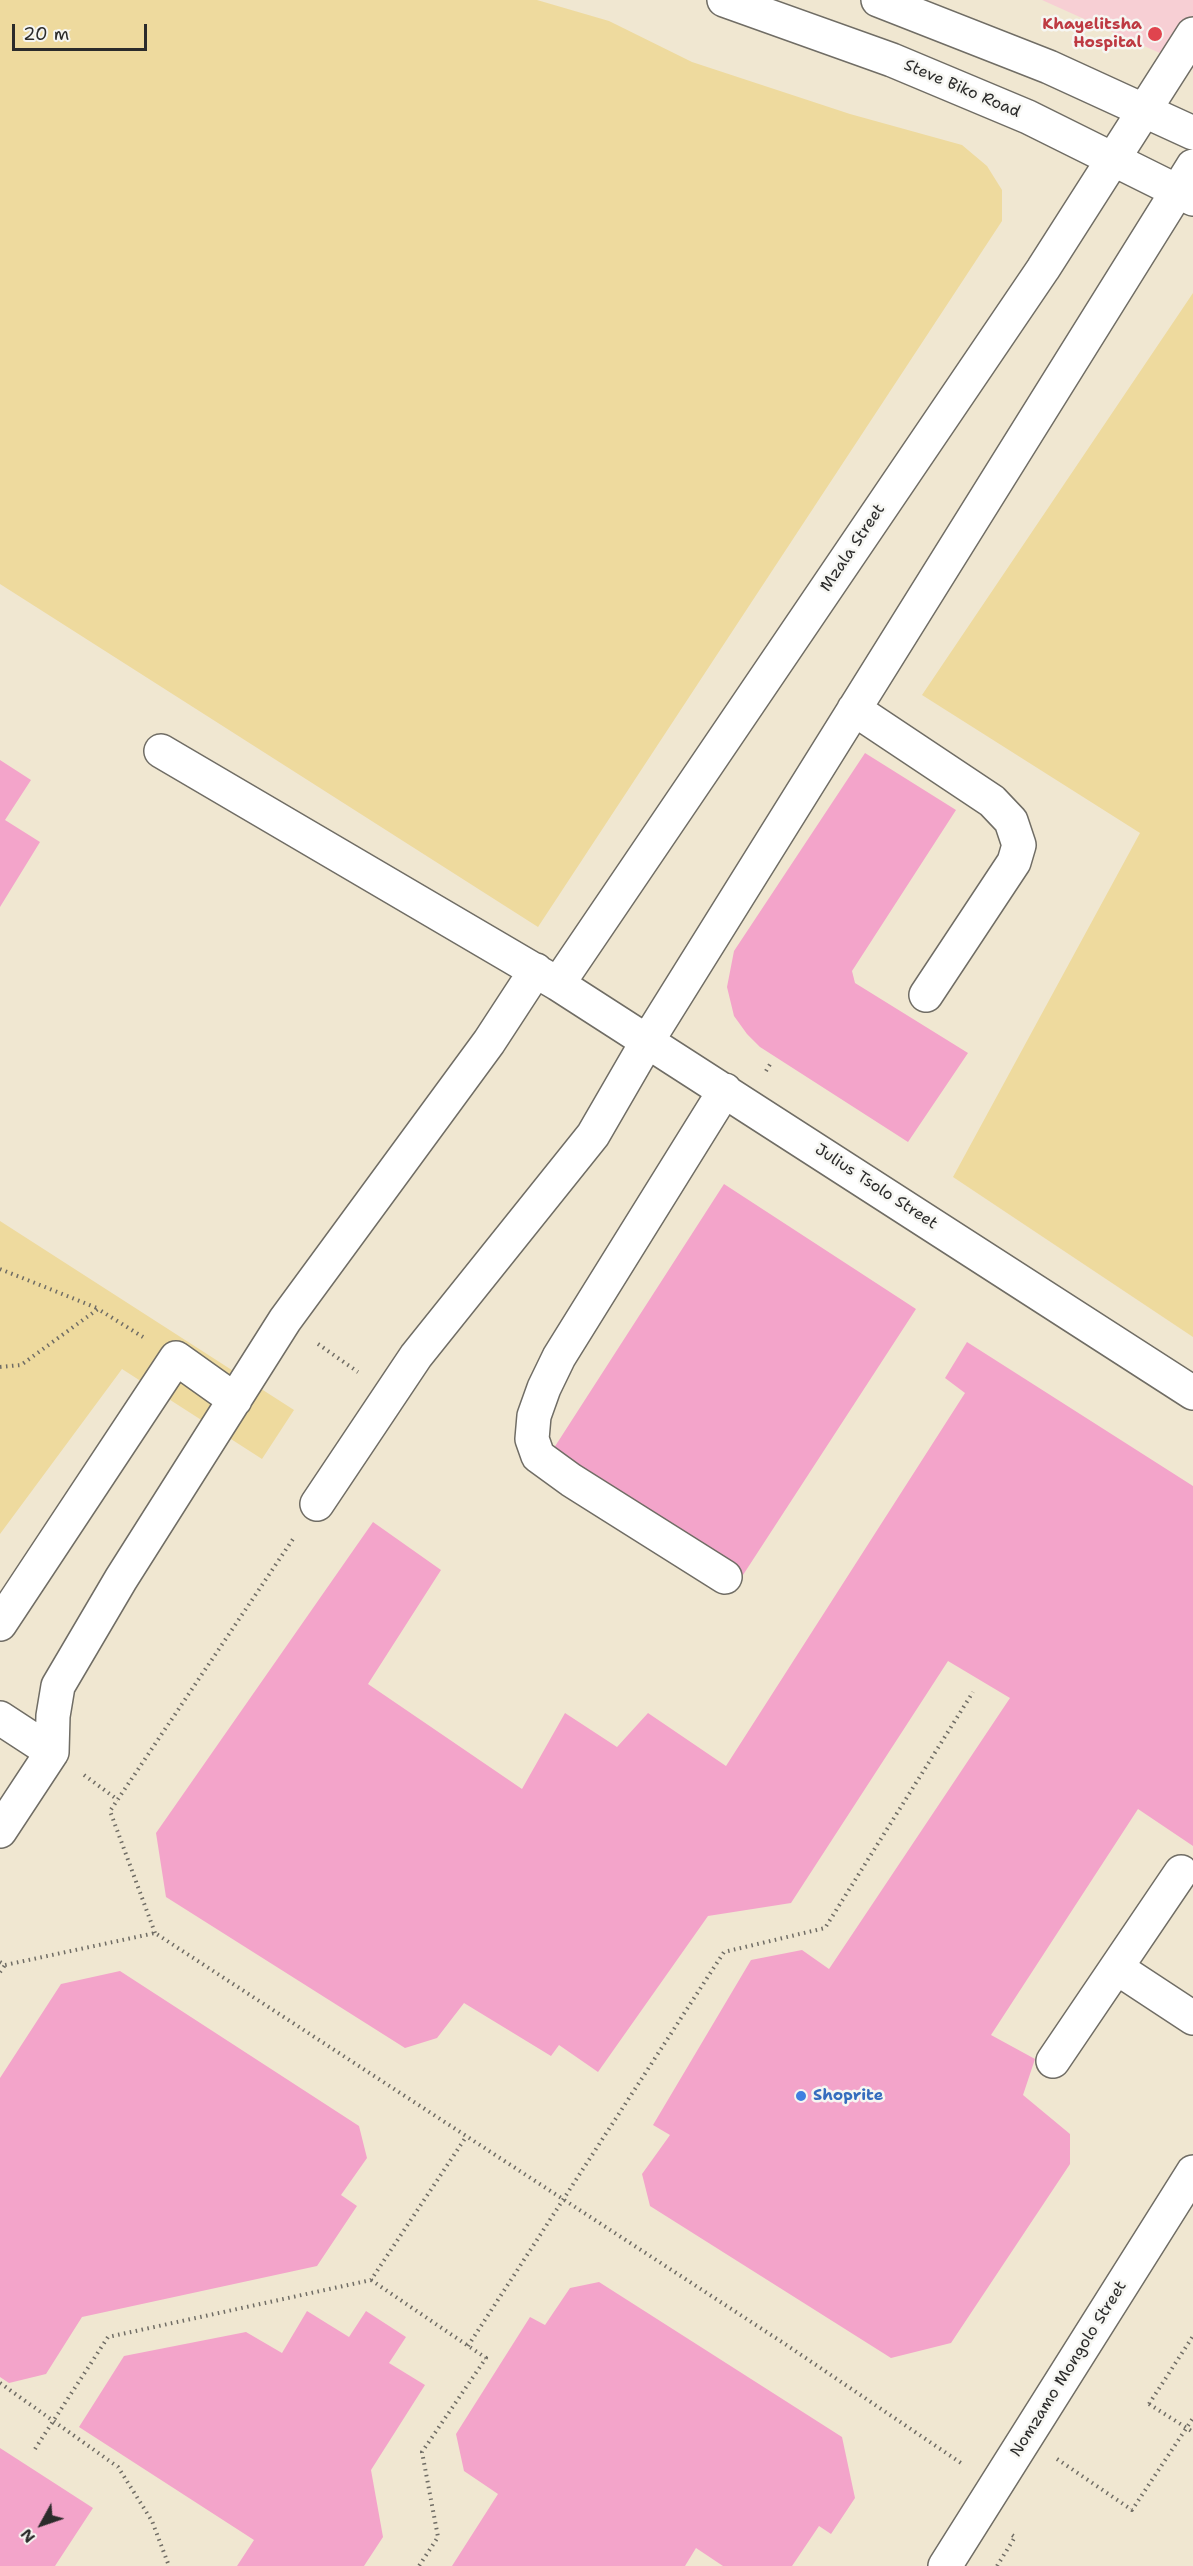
<!DOCTYPE html>
<style>
body{margin:0}
#map{position:relative;width:1193px;height:2566px;overflow:hidden;background:#f0e7d1;font-family:"Shantell Sans",sans-serif}
canvas{display:block}
.north{position:absolute;left:12px;top:2494px;width:60px;height:60px;-webkit-text-stroke:4px #f6f6f2;paint-order:stroke;rotate:230deg;font-size:16px;font-weight:700;line-height:24px;text-align:center;color:#2b2b2b}
.north::after{content:'';display:block;margin:auto;width:21px;height:27px;background:#2b2b2b;clip-path:polygon(50% 0,100% 100%,50% 72%,0 100%)}
.scale{position:absolute;left:12px;top:24px;width:135px;height:27px;box-sizing:border-box;border:3px solid #2b2b2b;border-top:0;padding-left:8px;font-size:18px;line-height:21px;white-space:nowrap;color:#2b2b2b;-webkit-text-stroke:4px #f6f6f2;paint-order:stroke}
</style>
<div id="map">
<canvas width="1193" height="2566"></canvas>
<div class="north">N</div>
<div class="scale">20 m</div>
</div>
<script>
const g = document.querySelector('canvas').getContext('2d');
g.lineJoin = 'round';
function fillPath(path, color) { g.fillStyle = color; g.fill(path, 'evenodd'); }
const poly = rows => new Path2D(rows.map(r => 'M' + r).join(''));
function trace(path, color, width, dash) { g.strokeStyle = color; g.lineWidth = width; g.lineCap = dash ? 'butt' : 'round'; g.setLineDash(dash || []); g.stroke(path); }
function write(font, color, halo, rows, align = 'center') {
  g.font = font + ' "Shantell Sans",sans-serif'; g.lineWidth = 5; g.setLineDash([]); g.textBaseline = 'middle'; g.strokeStyle = halo; g.fillStyle = color; for (const [text, x, y, turn = 0] of rows) {
    g.save(); g.translate(x, y); g.rotate((+turn || 0) * Math.PI / 180); g.textAlign = isNaN(turn) ? turn : align; if (halo) g.strokeText(text, 0, 0); g.fillText(text, 0, 0); g.restore();
  }
}
const built = poly([
 [1042,0,1193,0,1193,68]
]);
const sand = poly([
 [0,0,537,0,609,21,692,62,850,114,962,145,987,166,1002,190,1002,221,538,927,0,584],
 [1193,293,1193,1337,953,1177,1140,833,922,695],
 [0,1221,294,1410,262,1459,122,1369,0,1534]
]);
const building = poly([
 [865,753,956,810,852,971,855,983,968,1053,908,1142,760,1047,747,1034,734,1016,727,987,734,951],
 [0,760,31,780,5,820,40,842,0,907],
 [724,1184,916,1309,743,1575,552,1451],
 [967,1342,1193,1486,1193,1846,1138,1809,991,2035,1035,2059,1023,2095,1070,2134,1070,2164,951,2343,891,2358,650,2206,642,2174,670,2135,653,2125,751,1960,802,1950,829,1969,1010,1698,948,1661,791,1903,708,1916,598,2072,559,2045,551,2056,464,2003,437,2038,405,2048,166,1897,156,1833,373,1522,441,1570,368,1684,522,1789,565,1713,617,1747,648,1713,726,1766,965,1393,945,1378],
 [120,1971,359,2126,367,2158,341,2195,357,2206,317,2266,82,2317,46,2374,9,2383,0,2377,0,2078,61,1984],
 [599,2282,842,2437,855,2498,831,2534,819,2526,792,2566,723,2566,696,2548,685,2566,452,2566,498,2494,464,2471,456,2434,530,2317,545,2325,570,2288],
 [307,2311,349,2337,366,2311,406,2337,389,2363,425,2385,371,2470,383,2537,364,2566,237,2566,254,2540,79,2427,124,2356,246,2332,282,2353],
 [0,2448,93,2508,55,2566,0,2566]
]);
const path = poly([
 [766,1071,772,1061],
 [0,1269,97,1308],
 [318,1344,358,1372],
 [0,1367,21,1365,98,1309,143,1337],
 [84,1775,118,1800],
 [155,1933,110,1811,295,1536],
 [0,1962,5,1965,155,1933,785,2344,961,2463],
 [0,1972,5,1965],
 [371,2280,486,2358,422,2452,438,2537,419,2566],
 [468,2346,724,1952,825,1928,973,1692],
 [0,2383,118,2467,152,2521,169,2566],
 [1149,2404,1193,2336],
 [35,2449,108,2337,371,2280,466,2137],
 [1057,2459,1132,2510,1193,2418],
 [997,2566,1015,2537,1012,2535]
]);
const minor = poly([
 [724,0,892,60,1028,117,1193,199],
 [878,0,1049,67,1193,133],
 [854,709,992,801,1011,821,1019,845,1014,862,926,995],
 [161,751,558,984,1193,1393],
 [558,984,1043,269,1193,34],
 [317,1504,416,1356,593,1135,648,1040,1193,166],
 [725,1577,571,1480,538,1456,532,1439,534,1416,544,1388,559,1357,725,1090],
 [0,1624,176,1358,235,1400],
 [0,1718,52,1752,0,1831],
 [52,1752,53,1716,58,1686,121,1579,285,1320,489,1042,536,970],
 [1117,1968,1193,2018],
 [1053,2061,1181,1872],
 [945,2566,1193,2172]
]);
const pathBridge = poly([
 [1149,2404,1193,2432]
]);
const markers = [
 [1155,34,8,"#e0444e"],
 [801,2096,6,"#3f7fe0"]
];
const healthNames = [
 ["Khayelitsha",1142,25],
 ["Hospital",1142,43]
];
const streetNames = [
 ["Steve Biko Road",962,89,23],
 ["Mzala Street",853,548,-56],
 ["Julius Tsolo Street",876,1187,33],
 ["Nomzamo Mongolo Street",1069,2369,-58]
];
const shopNames = [
 ["Shoprite",813,2096]
];
fillPath(built, '#f7cfd4');
fillPath(sand, '#eeda9e');
fillPath(building, '#f3a4ca');
trace(minor, '#706d65', 36);
trace(path, '#706d65', 4, [1.5, 4.5]);
trace(minor, '#fff', 33);
trace(pathBridge, '#706d65', 4, [1.5, 4.5]);
for (const [x, y, r, color] of markers) { const dot = new Path2D(); dot.arc(x, y, r, 0, 2 * Math.PI); g.fillStyle = color; g.fill(dot); trace(dot, '#f6f6f2', 2); }
write('bold 16px', '#be3a42', '#f6f6f2', healthNames, 'right');
write('16px', '#2b2b2b', '#f6f6f2', streetNames);
write('bold 16px', '#366cbe', '#f6f6f2', shopNames, 'left');
</script>
